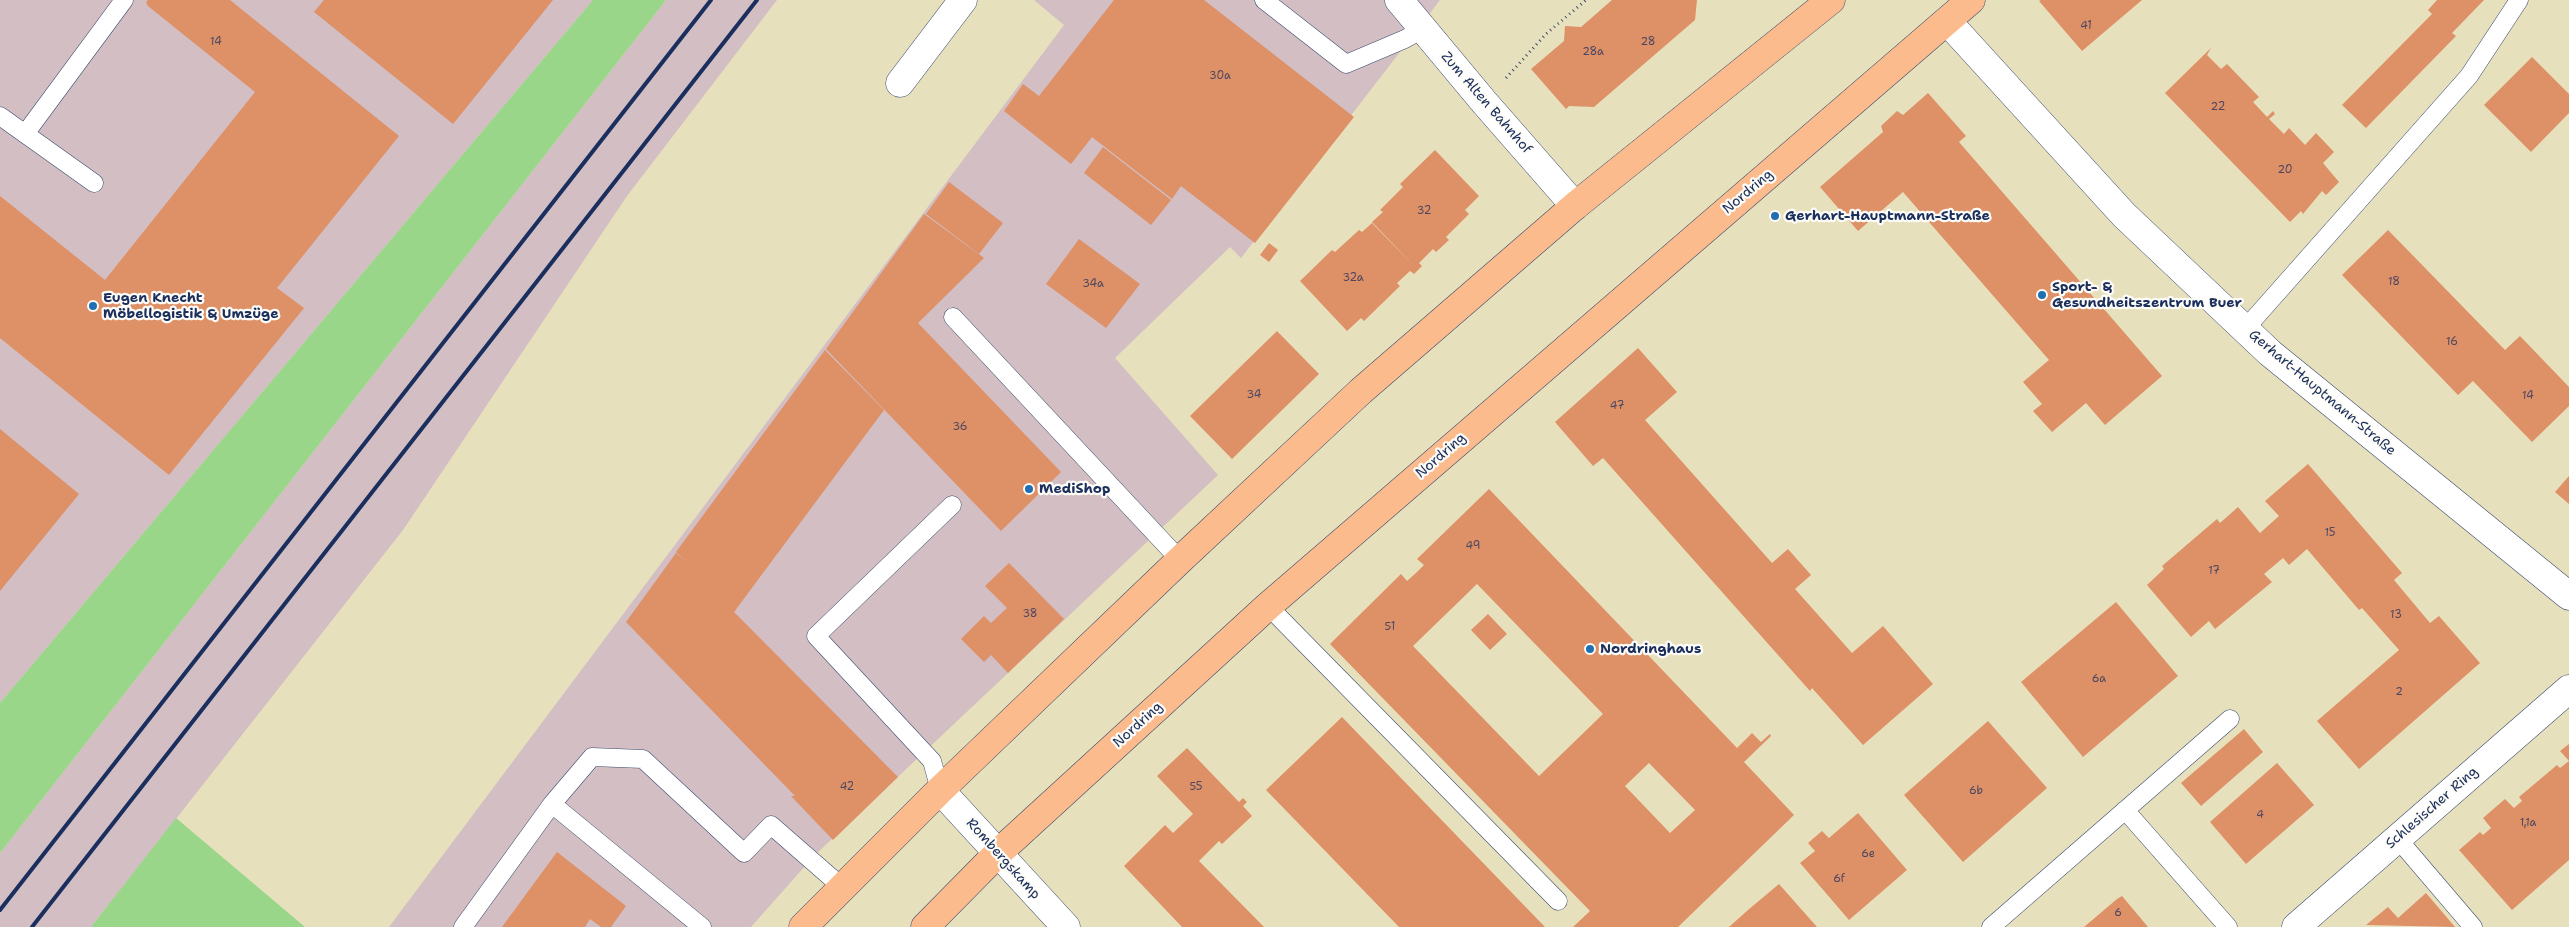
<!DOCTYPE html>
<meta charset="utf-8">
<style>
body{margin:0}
canvas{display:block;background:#e7e0bd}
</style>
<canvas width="2569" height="927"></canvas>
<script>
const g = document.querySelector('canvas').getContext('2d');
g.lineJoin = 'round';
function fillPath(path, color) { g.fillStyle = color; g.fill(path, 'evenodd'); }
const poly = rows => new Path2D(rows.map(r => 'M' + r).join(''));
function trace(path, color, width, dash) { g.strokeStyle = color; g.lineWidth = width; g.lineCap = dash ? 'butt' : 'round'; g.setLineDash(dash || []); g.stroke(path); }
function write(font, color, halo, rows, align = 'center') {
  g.font = font + ' "Shantell Sans",sans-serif'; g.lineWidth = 4.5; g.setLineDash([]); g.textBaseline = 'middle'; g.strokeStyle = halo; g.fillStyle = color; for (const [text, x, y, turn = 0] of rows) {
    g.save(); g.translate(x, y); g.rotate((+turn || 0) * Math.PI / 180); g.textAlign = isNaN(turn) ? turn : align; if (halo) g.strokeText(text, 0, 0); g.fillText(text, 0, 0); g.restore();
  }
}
const industrial = poly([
 [0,0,593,0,0,703],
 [666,0,777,0,627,196,403,530,91,927,0,927,0,853],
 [1034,0,1440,0,1241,258,1230,247,1115,358,1218,475,814,856,751,927,389,927,1064,25]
]);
const green = poly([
 [593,0,666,0,0,853,0,703],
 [176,818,305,927,91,927]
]);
const building = poly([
 [148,0,230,0,399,136,277,288,304,308,169,475,0,338,0,196,105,280,255,92,148,6,146,2],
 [324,0,553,0,453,124,314,12],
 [1114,0,1204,0,1354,117,1255,243,1181,186,1172,199,1092,137,1071,164,1004,111,1023,84,1039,96],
 [1612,0,1697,0,1695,20,1594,107,1569,106,1566,109,1531,69,1564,41,1565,26,1581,27],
 [2041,0,2142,0,2082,51,2039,1],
 [2437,0,2484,0,2452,33,2456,36,2366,128,2342,105,2432,14,2428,10],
 [2211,48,2207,55,2221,69,2227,64,2259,97,2253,102,2267,117,2273,111,2275,114,2269,119,2284,134,2289,128,2305,145,2316,133,2334,152,2323,163,2339,182,2326,195,2322,191,2303,214,2301,211,2290,222,2165,93],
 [2532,57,2569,94,2569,113,2531,152,2484,105],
 [1928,93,1966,136,1959,142,2162,376,2105,425,2086,403,2052,432,2033,411,2042,404,2023,382,2049,360,1903,192,1858,231,1820,187,1883,132,1881,126,1897,111,1903,115],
 [1103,147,1171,200,1151,225,1084,173],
 [1435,150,1479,196,1465,210,1469,214,1446,237,1449,240,1436,252,1433,249,1419,263,1422,266,1418,270,1372,222,1383,212,1380,210,1403,187,1400,184],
 [949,182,1003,223,979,254,926,214],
 [924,214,984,258,918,323,1061,472,1001,531,826,349],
 [1372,223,1418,270,1414,274,1410,271,1397,283,1400,286,1364,321,1361,318,1347,331,1300,281,1332,250,1335,252,1359,230,1362,232],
 [2388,230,2505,350,2520,336,2569,387,2569,406,2532,442,2473,381,2458,395,2342,275],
 [1079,239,1140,284,1106,328,1046,284],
 [1269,243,1278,250,1269,262,1260,255],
 [1277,331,1319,374,1232,459,1190,416],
 [1638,348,1677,392,1645,420,1772,563,1788,549,1811,575,1795,589,1852,653,1883,626,1933,684,1863,745,1812,688,1810,691,1603,458,1593,466,1555,422],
 [825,350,884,410,734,612,898,777,833,840,791,796,795,796,626,622,676,553,684,560,676,552],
 [0,429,79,494,0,591],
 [2308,464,2402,573,2394,580,2430,623,2439,616,2480,663,2359,769,2317,721,2399,650,2362,608,2359,610,2307,549,2289,565,2283,558,2264,574,2272,582,2215,629,2209,621,2191,637,2147,585,2164,569,2162,566,2217,519,2220,523,2238,507,2260,533,2279,516,2265,501],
 [2569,476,2569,504,2555,492],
 [1489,489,1737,748,1752,733,1761,742,1770,734,1771,736,1744,762,1794,815,1678,927,1573,927,1590,911,1330,644,1401,574,1407,581,1416,573,1424,565,1417,559],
 [1477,584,1603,714,1539,776,1413,646],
 [1649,763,1695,810,1670,833,1625,786],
 [1009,563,1064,619,1008,673,991,655,984,662,961,639,984,616,991,623,1007,608,985,586],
 [2116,602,2178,676,2083,757,2021,682],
 [1488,614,1507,634,1490,650,1471,630],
 [1342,717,1545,927,1399,927,1266,790],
 [1988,721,2047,788,1963,862,1904,795],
 [2244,729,2263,752,2201,806,2181,783],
 [2569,744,2569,860,2512,910,2459,850,2480,832,2483,835,2491,828,2483,818,2505,799,2514,808,2522,801,2519,797,2557,765,2560,768,2569,761,2560,751],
 [1187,748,1239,802,1243,798,1247,802,1243,806,1252,816,1222,844,1219,841,1199,861,1264,927,1182,927,1124,866,1165,825,1173,833,1193,814,1157,776],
 [2277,763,2314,805,2246,864,2210,822],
 [1858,813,1907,870,1849,920,1800,863,1815,851,1808,843,1822,831,1829,838],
 [557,852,626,906,611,927,601,927,590,919,585,927,502,927],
 [1779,884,1817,927,1729,927,1748,910],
 [2426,893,2455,927,2366,925,2388,907,2398,918],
 [2122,896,2148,927,2084,927,2117,899]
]);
const path = poly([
 [1506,78,1546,34,1586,0]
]);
const lane = poly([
 [1264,0,1346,64,1405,39,1423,29],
 [0,116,94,183],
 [25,134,124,0],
 [953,317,1180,560],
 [2245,329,2469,76,2519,0],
 [1268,606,1558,901],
 [940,790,932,761,816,636,952,505],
 [2125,810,2228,927],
 [2397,838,2473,927],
 [463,927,552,804],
 [702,927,552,804,592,757,643,759,744,853,771,825,842,887],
 [1991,927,2230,719]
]);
const street = poly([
 [1399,0,1484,102,1575,206],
 [1947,21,2124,215,2270,353,2569,596],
 [900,83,963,0],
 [940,790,1066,927],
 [2296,927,2569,689]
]);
const primary = poly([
 [803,927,940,790,1180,560,1361,391,1575,206,1831,0],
 [925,927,998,853,1268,606,1971,0]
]);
const rail = poly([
 [0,910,711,0],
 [32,927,757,0]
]);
const markers = [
 [1775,216,5,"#1f6fb2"],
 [2042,295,5,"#1f6fb2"],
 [93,306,5,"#1f6fb2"],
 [1029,489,5,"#1f6fb2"],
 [1590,649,5,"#1f6fb2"]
];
const numberNames = [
 ["41",2086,26],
 ["14",216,42],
 ["28",1648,42],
 ["28a",1593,52],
 ["30a",1220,76],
 ["22",2218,107],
 ["20",2285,170],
 ["32",1424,211],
 ["32a",1353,278],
 ["18",2394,282],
 ["34a",1093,284],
 ["16",2452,342],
 ["34",1254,395],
 ["14",2528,396],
 ["47",1617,406],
 ["36",960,427],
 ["15",2330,533],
 ["49",1473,546],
 ["17",2214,571],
 ["38",1030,614],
 ["13",2396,615],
 ["51",1390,627],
 ["6a",2099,679],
 ["2",2399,692],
 ["42",847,787],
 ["55",1196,787],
 ["6b",1976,791],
 ["4",2260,815],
 ["1,1a",2528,823],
 ["6e",1868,854],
 ["6f",1839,879],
 ["6",2118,913]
];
const streetNames = [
 ["Zum Alten Bahnhof",1486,103,49],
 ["Nordring",1748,192,-40],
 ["Gerhart-Hauptmann-Straße",2322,393,40],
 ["Nordring",1441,456,-41],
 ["Nordring",1138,725,-42],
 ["Schlesischer Ring",2432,808,-41],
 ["Rombergskamp",1003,859,48]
];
const poiNames = [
 ["Gerhart-Hauptmann-Straße",1785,216],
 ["Sport- &",2052,287],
 ["Gesundheitszentrum Buer",2052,303],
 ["Eugen Knecht",103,298],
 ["Möbellogistik & Umzüge",103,314],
 ["MediShop",1039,489],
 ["Nordringhaus",1600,649]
];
fillPath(industrial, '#d2bec3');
fillPath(green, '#9ad68a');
fillPath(building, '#de9067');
trace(lane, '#3a4a6c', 19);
trace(street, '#3a4a6c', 29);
trace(primary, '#3a4a6c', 29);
trace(path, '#3a4a6c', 3, [1, 4]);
trace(lane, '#fff', 18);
trace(street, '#fff', 28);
trace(primary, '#fbbb8d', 28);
trace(rail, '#1b2f5e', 4);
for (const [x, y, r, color] of markers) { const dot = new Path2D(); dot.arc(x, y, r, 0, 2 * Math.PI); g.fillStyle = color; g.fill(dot); trace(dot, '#fdfcf7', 2); }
write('11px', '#4c4760', null, numberNames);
write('14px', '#1b2f5e', '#fdfcf7', streetNames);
write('bold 14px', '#1b2f5e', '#fdfcf7', poiNames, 'left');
</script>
